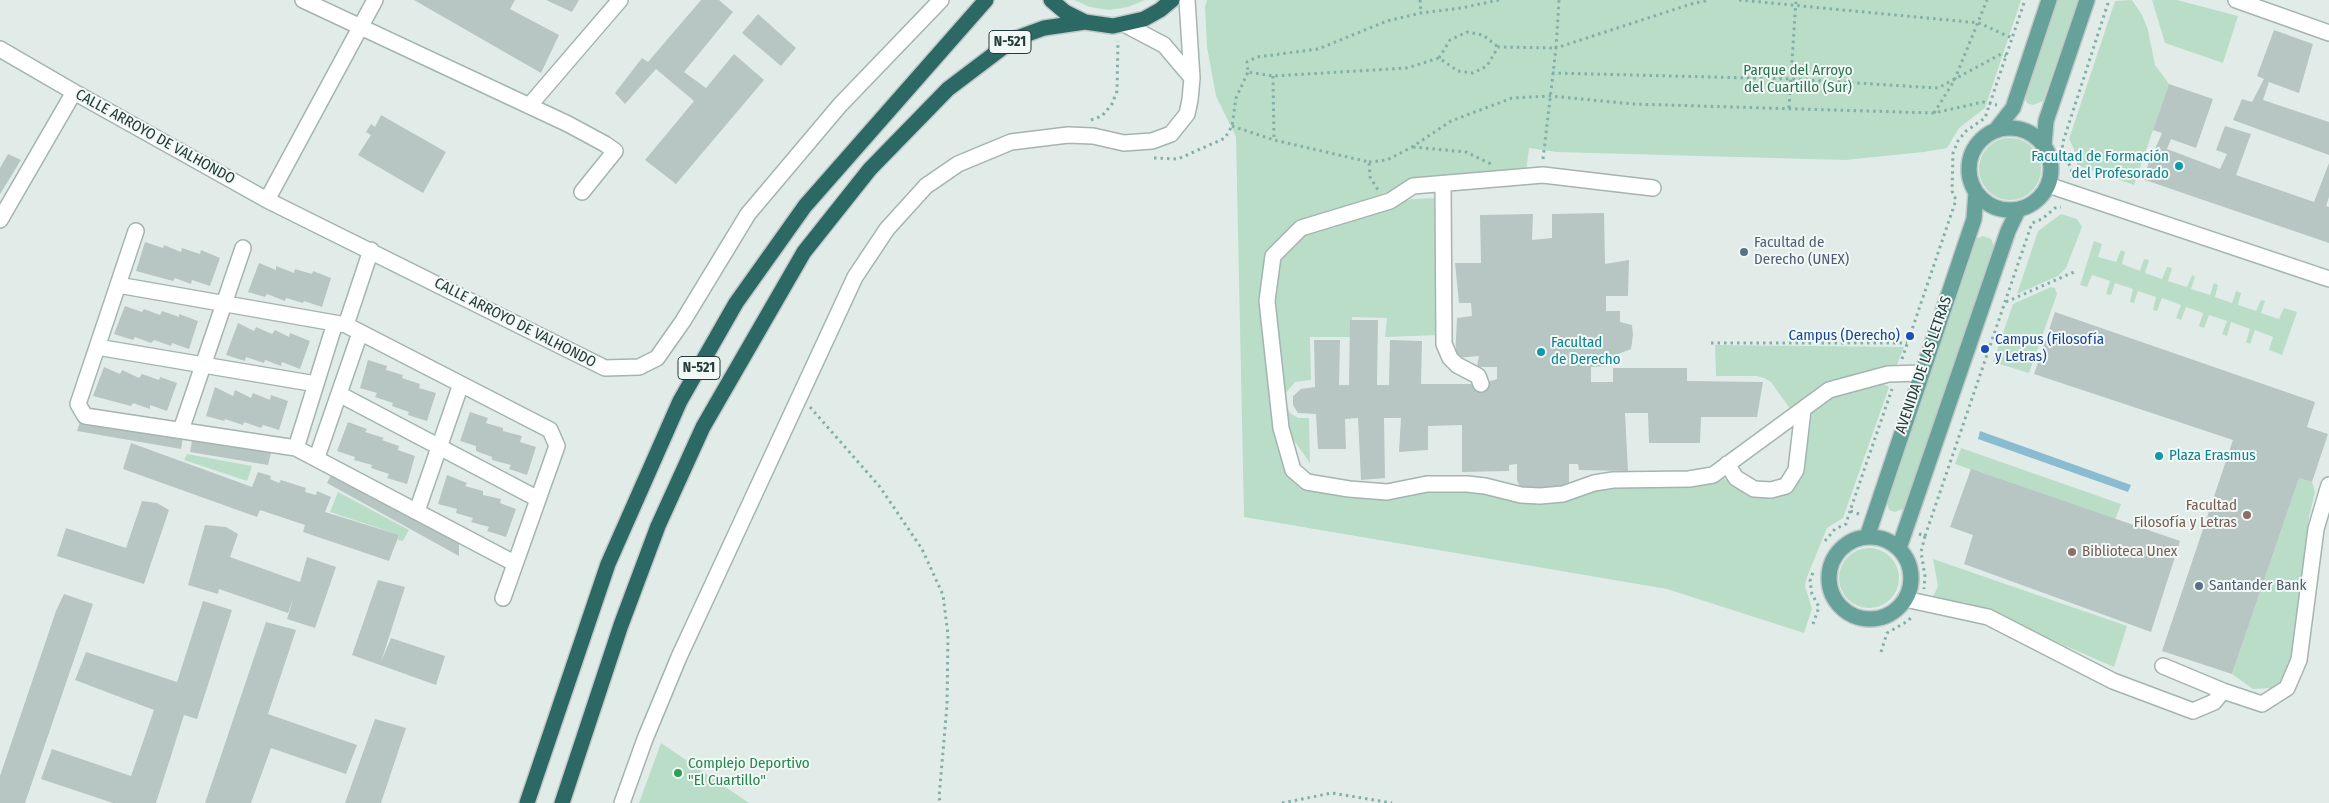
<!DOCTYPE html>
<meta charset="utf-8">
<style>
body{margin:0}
canvas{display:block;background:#e1ece8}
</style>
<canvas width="2329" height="803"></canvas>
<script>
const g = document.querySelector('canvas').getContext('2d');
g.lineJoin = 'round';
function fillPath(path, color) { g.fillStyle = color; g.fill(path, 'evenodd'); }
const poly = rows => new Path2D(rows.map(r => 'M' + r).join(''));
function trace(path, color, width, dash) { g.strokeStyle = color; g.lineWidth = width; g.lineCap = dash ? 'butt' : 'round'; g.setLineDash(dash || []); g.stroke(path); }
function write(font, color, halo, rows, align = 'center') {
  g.font = font + ' "Fira Sans Condensed",sans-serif'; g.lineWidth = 4; g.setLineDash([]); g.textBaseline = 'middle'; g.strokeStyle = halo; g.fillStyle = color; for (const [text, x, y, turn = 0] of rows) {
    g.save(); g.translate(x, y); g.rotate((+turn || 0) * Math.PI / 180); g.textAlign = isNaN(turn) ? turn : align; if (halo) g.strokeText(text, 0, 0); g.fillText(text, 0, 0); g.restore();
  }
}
const green = poly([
 [1074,0,1145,0,1128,7,1109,10,1090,7],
 [1207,0,2021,0,1985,108,1959,128,1947,148,1924,152,1845,160,1556,152,1529,148,1526,172,1417,181,1298,225,1267,258,1288,458,1318,487,1425,485,1567,494,1641,485,1725,479,1748,493,1801,475,1805,460,1809,423,1813,411,1819,403,1835,394,1880,382,1889,387,1843,518,1827,528,1807,577,1805,586,1812,609,1804,633,1667,589,1244,517,1236,137,1216,96,1207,47,1205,7],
 [2058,0,2078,0,2043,101,2033,105,2027,103,2024,96],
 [2132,0,2142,15,2148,30,2155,65,2169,84,2134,185,2077,165,2074,149,2069,139,2115,1],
 [2152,0,2177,0,2238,16,2223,63,2165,43],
 '1979 169a31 31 0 1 1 62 0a31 31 0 1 1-62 0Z',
 [1437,198,1439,335,1385,337,1387,318,1352,317,1350,337,1310,337,1311,380,1295,382,1285,394,1285,403,1290,413,1298,418,1309,418,1310,463,1286,429,1274,307,1277,269,1285,251,1303,236,1384,207,1412,199],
 [2061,214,2077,219,2082,227,2066,268,2058,276,2017,294,2038,231],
 [1983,236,1991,239,1994,246,1905,508,1895,512,1889,510,1887,503,1975,239],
 [2094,241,2102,244,2098,257,2116,262,2121,250,2125,252,2122,264,2140,271,2144,259,2149,260,2145,273,2162,279,2167,267,2172,268,2168,281,2187,287,2192,275,2195,277,2191,289,2210,295,2214,283,2218,285,2215,297,2232,303,2236,291,2241,293,2238,305,2256,311,2261,300,2265,301,2261,313,2279,319,2284,308,2297,312,2282,355,2269,350,2273,337,2255,330,2250,344,2246,342,2250,329,2231,322,2227,336,2222,334,2227,321,2209,315,2204,328,2199,326,2203,313,2186,307,2181,320,2176,318,2181,305,2162,298,2157,311,2153,310,2156,297,2138,291,2134,303,2130,302,2133,289,2115,283,2111,295,2106,294,2110,281,2092,275,2087,287,2080,285],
 [2051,287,2055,288,2057,294,2029,373,1993,362,2013,304],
 [1715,345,1904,347,1896,367,1791,410,1771,382,1764,378,1756,376,1716,376],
 [1961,448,2121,504,2115,520,1955,464],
 [187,454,252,466,247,481,184,460],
 [2299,478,2312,482,2315,492,2309,517,2294,652,2285,681,2274,688,2253,689,2232,674],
 [338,492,409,530,403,541,398,540,399,535,330,512],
 '1839 578a30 30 0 1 1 60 0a30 30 0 1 1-60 0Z',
 [1933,559,2127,626,2114,667,1967,603,1932,599,1938,586],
 [661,743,749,803,639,803]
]);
const water = poly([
 [1980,431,2131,485,2128,492,1978,439]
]);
const building = poly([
 [414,0,515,0,510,9,559,35,541,73],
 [546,0,579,0,572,12],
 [701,0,719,0,733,12,684,72,706,88,734,54,764,80,676,184,645,160,694,101,656,69,625,104,615,93,642,58,648,62],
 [758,14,796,48,781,66,742,33],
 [2274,30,2313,44,2299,93,2269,82,2263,100,2329,122,2329,155,2233,120,2242,99,2252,102,2264,79,2257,76],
 [2169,84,2213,99,2196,148,2171,139,2167,149,2220,169,2227,154,2216,150,2225,126,2251,134,2236,175,2314,202,2329,163,2329,197,2326,206,2329,207,2329,243,2142,179,2162,133,2153,130],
 [381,115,446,152,423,193,358,155,371,135,366,132,371,124,375,127],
 [8,154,21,160,0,194,0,168],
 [1604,213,1605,264,1629,260,1628,296,1606,296,1606,311,1620,311,1620,322,1632,325,1633,335,1631,349,1613,356,1607,366,1591,367,1591,382,1613,382,1613,368,1687,368,1687,381,1763,382,1757,417,1701,417,1700,443,1649,443,1648,413,1625,413,1628,471,1579,470,1578,464,1569,464,1569,483,1561,489,1522,491,1517,480,1517,464,1509,465,1509,471,1462,472,1462,425,1428,426,1428,450,1399,452,1401,418,1384,418,1385,478,1361,480,1358,418,1345,419,1346,449,1318,449,1316,414,1298,413,1293,405,1293,396,1301,389,1315,387,1314,340,1340,340,1339,385,1349,385,1350,320,1378,320,1377,385,1389,385,1390,340,1422,341,1421,384,1481,384,1497,379,1497,367,1477,367,1479,356,1455,358,1457,318,1472,316,1471,303,1459,303,1455,263,1481,263,1480,215,1533,214,1532,240,1552,238,1552,214],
 [145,242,163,248,164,245,181,252,182,248,200,254,201,250,220,258,210,286,192,280,191,284,175,278,173,281,136,271],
 [259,263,276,270,276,266,294,273,295,269,312,274,313,271,331,278,322,307,304,301,303,303,286,298,285,301,267,294,265,297,248,292],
 [125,306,142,312,144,309,160,315,162,311,179,317,179,314,198,321,189,349,172,343,171,346,154,340,151,343,135,337,133,340,114,334],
 [2055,312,2315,402,2307,427,2328,434,2312,482,2299,478,2232,674,2162,651,2233,440,2034,374],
 [238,323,254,331,256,327,272,334,275,330,289,337,290,333,310,341,300,369,282,362,281,366,265,360,264,363,246,357,245,361,226,355],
 [368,360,387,366,386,370,403,375,402,378,420,384,419,388,436,393,427,421,408,415,409,412,392,406,393,403,375,397,377,393,360,388],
 [104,367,120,374,122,370,139,378,142,374,159,380,160,377,177,383,167,411,150,405,150,409,133,403,131,406,93,396],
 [215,387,233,396,235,390,251,398,253,393,270,400,271,395,288,401,279,430,263,425,261,428,244,422,243,425,225,419,224,421,206,416],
 [470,412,488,418,486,423,503,428,503,431,522,436,520,442,536,447,527,475,509,469,511,465,492,460,492,457,476,451,476,446,460,441],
 [81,419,183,438,181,449,77,431],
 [348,422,367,429,365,432,384,438,382,440,399,446,398,450,415,456,407,484,387,478,389,474,371,468,372,465,354,460,355,457,337,451],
 [192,441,271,453,268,465,190,452],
 [131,443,252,487,258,472,271,476,270,479,279,483,281,480,306,488,305,492,316,495,317,491,331,497,325,512,399,535,389,561,303,532,305,525,260,510,257,517,123,469],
 [1971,469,2180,541,2151,632,1964,564,1973,535,1950,527],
 [332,473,459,540,459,556,327,483],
 [447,475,467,483,465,486,483,491,483,495,501,499,500,503,516,509,506,537,487,531,489,527,471,522,473,518,456,513,457,509,438,504],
 [142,501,157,503,169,510,144,584,57,556,66,528,126,548],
 [205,525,226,527,238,534,230,557,300,582,307,557,336,567,315,628,287,619,294,597,288,613,219,589,218,594,188,585],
 [378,580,405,587,381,662,391,638,445,656,436,685,352,655],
 [64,594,93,604,25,803,0,803,0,776,56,611],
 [203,601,232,610,197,719,184,715,156,803,113,803,41,779,52,749,131,776,154,710,75,680,86,652,177,682],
 [266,622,296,630,268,714,357,745,346,774,271,748,251,803,205,803],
 [375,719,406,728,381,803,345,803]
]);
const path = poly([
 [1420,0,1421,13],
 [1499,0,1461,8,1421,13,1387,21,1318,49,1257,57,1247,62,1248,72,1273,76,1407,68,1439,58,1458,71,1473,73,1487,66,1498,47,1556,48,1559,0],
 [1739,0,1979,23,2012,38],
 [1439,58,1450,40,1467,32,1483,35,1498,47],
 [1552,73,1791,79,1938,88,2001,54,2006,56],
 [1273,76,1274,140],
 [1789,108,1796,0],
 [1934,113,1954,81,1987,0],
 [1091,120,1102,116,1112,104,1117,91,1118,41],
 [1232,126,1274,140,1369,162,1370,177,1378,190],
 [1413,147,1466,152,1491,164],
 [1154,158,1178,159,1225,138,1232,126,1236,98,1248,72],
 [1543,159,1556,48,1691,4,1709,0],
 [1369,162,1387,160,1412,147,1451,121,1512,98,1550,96,1633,104,1934,113,1983,102,1997,105],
 [2072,178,2073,175,2062,145,2109,0],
 [2006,302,2076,271],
 [1711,343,1907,343],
 [1902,359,1956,200,1952,191,1953,153,1958,141,1966,131,1985,118,2025,0],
 [810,407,880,487,922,549,943,595,948,635,947,705,939,798,941,803],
 [1859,514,1850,511,1892,389],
 [1919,534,1925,536,1921,552,1925,576,1924,589],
 [1925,536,2032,223,2042,219,2055,208,2061,207],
 [1825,541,1835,529,1846,524,1850,511],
 [1813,624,1819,607,1812,594,1810,581,1814,569],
 [1881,652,1887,633,1908,621,1913,615],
 [1282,803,1332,793,1392,803]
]);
const minor = poly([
 [303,0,568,124,605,144,615,151,582,192],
 [2236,0,2329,33],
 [1126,25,1164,45,1192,78],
 [0,49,74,92,267,200,605,368,639,367,657,358,683,321,748,214,840,105,941,0],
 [529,106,620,0],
 [1443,184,1444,344,1450,358,1457,365,1478,376,1481,384],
 [2048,185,2329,279],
 [1653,188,1543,175,1413,186,1390,201,1301,228,1273,256,1267,301,1281,428,1293,470,1307,482,1349,489,1387,492,1427,484,1467,484,1485,486,1521,495,1540,496,1563,494,1594,483,1613,480,1689,479,1713,475,1829,390,1888,374,1922,373],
 [267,200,375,0],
 [0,220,74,92],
 [136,231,78,404,85,416,296,448,514,563],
 [118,285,346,325,550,430,557,446,503,598],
 [346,325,371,250],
 [97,347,316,384],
 [339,394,538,499],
 [181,430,243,248],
 [296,448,335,323],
 [317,457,360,333],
 [1727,464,1736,478,1754,489,1771,490,1786,486,1796,470,1803,410],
 [417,511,461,384],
 [1905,599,1988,617,2113,681,2193,711,2214,702,2223,691],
 [2163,666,2223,691,2262,704,2287,688,2299,660,2316,529,2329,485],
 [622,803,645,739,679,657,855,277,887,229,926,186,958,164,1011,142,1068,135,1093,136,1124,143,1152,141,1171,134,1187,114,1190,100,1192,78,1187,0]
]);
const major = poly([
 '1969 169a41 41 0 1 1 82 0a41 41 0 1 1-82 0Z',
 [1995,131,2013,108,2049,0],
 [2044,145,2046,121,2087,0],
 '1829 578a41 41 0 1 1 82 0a41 41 0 1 1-82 0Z',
 [1867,537,1974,219,1976,192],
 [1899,548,2008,231,2018,210]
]);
const highway = poly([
 [1051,0,1065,12,1085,22,1113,26,1144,19,1160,10,1172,0],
 [527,803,608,564,680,401,736,303,805,206,986,0],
 [562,803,621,625,658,526,703,427,804,252,870,169,948,89,1014,39,1044,28,1085,22]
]);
const markers = [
 [2179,166,5,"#0f9aa8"],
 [1744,252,5,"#5c6f8a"],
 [1910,336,5,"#1a4fb4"],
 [1985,349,5,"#1a4fb4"],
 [1541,352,5,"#0f9aa8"],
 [2159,456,5,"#0f9aa8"],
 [2247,515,5,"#8d6e63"],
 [2072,552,5,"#8d6e63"],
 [2199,586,5,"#5c6f8a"],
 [678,773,5,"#2e9e5b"]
];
const shields = [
 [1010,42,42],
 [699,368,42]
];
const shieldNames = [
 ["N-521",1010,42],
 ["N-521",699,368]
];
const parkNames = [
 ["Parque del Arroyo",1798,71],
 ["del Cuartillo (Sur)",1798,88]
];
const streetNames = [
 ["CALLE ARROYO DE VALHONDO",155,137,29],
 ["CALLE ARROYO DE VALHONDO",515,323,27],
 ["AVENIDA DE LAS LETRAS",1924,365,-71]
];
const cultureNames = [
 ["Facultad de Formación",2169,157,"right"],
 ["del Profesorado",2169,174,"right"],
 ["Facultad",1551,343],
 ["de Derecho",1551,360],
 ["Plaza Erasmus",2169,456]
];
const serviceNames = [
 ["Facultad de",1754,243],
 ["Derecho (UNEX)",1754,260],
 ["Santander Bank",2209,586]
];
const transitNames = [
 ["Campus (Derecho)",1900,336],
 ["Campus (Filosofía",1995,340,"left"],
 ["y Letras)",1995,357,"left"]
];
const educationNames = [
 ["Facultad",2237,506],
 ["Filosofía y Letras",2237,523],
 ["Biblioteca Unex",2082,552,"left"]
];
const leisureNames = [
 ["Complejo Deportivo",688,764],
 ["\"El Cuartillo\"",688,781]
];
fillPath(green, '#baddc8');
fillPath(water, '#89bcd1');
fillPath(building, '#b7c6c2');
trace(minor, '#a4b4b0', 18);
trace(major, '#c1c8c8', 18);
trace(highway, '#c1c8c8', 18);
trace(path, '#82afa7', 3, [2.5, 4]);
trace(minor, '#fff', 15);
trace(major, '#66a19a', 15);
trace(highway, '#2d6964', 15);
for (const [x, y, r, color] of markers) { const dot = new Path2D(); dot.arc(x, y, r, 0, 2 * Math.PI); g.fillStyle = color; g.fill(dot); trace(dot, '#f2f8f6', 2); }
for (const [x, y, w] of shields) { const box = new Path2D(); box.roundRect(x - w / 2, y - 11.5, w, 23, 4); g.fillStyle = '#f2f8f6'; g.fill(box); trace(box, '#223c39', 1); }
write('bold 14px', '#223c39', null, shieldNames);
write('15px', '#2c7351', '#f2f8f6', parkNames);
write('15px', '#223c39', '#f2f8f6', streetNames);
write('15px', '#0d838f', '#f2f8f6', cultureNames, 'left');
write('15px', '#4e5e75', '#f2f8f6', serviceNames, 'left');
write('15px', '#164399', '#f2f8f6', transitNames, 'right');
write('15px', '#785e54', '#f2f8f6', educationNames, 'right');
write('15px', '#27864d', '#f2f8f6', leisureNames, 'left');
</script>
